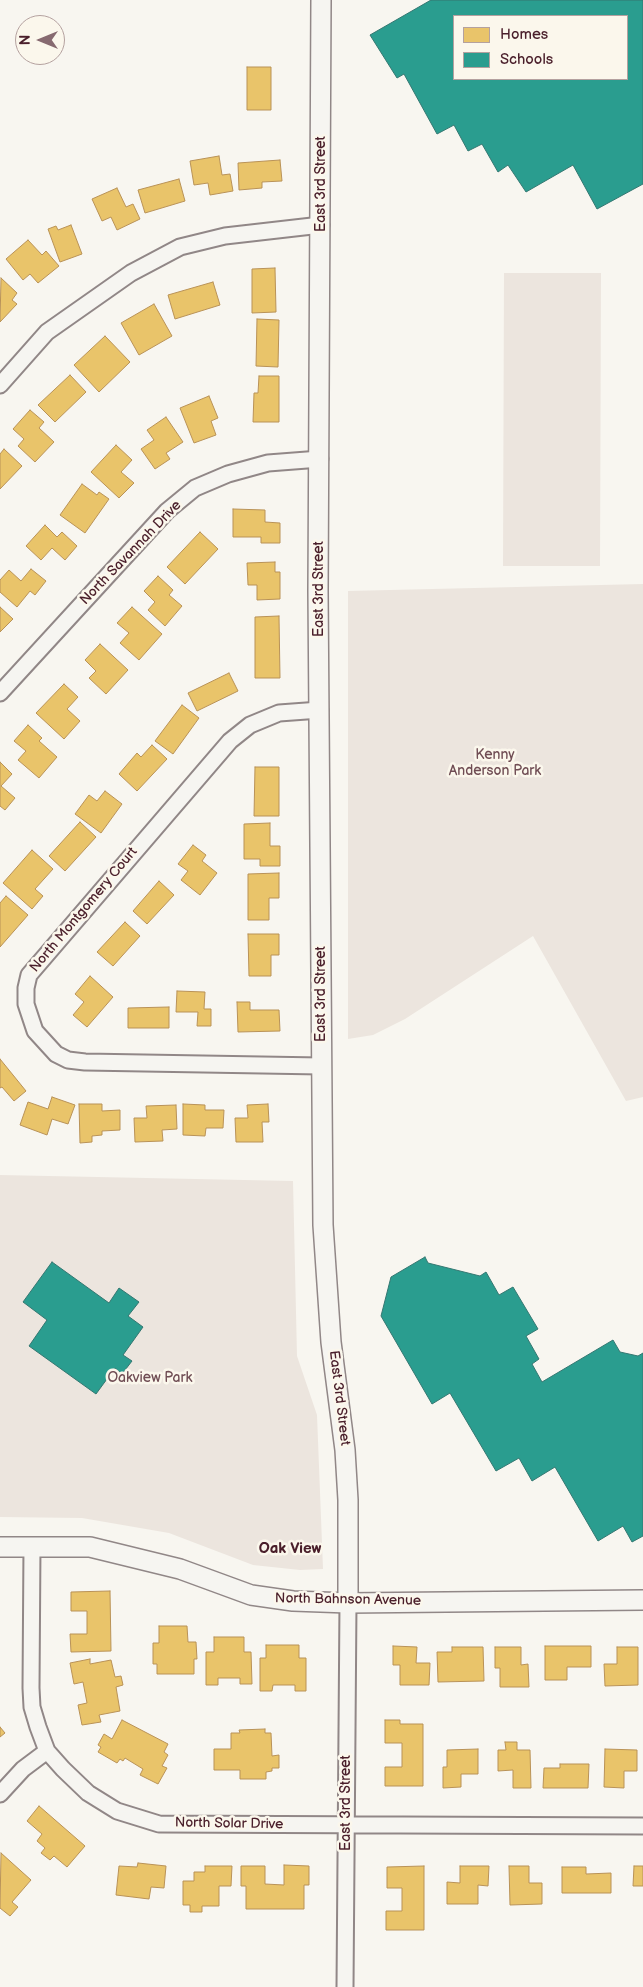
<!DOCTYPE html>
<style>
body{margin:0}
#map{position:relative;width:643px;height:1987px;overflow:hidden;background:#f8f6f0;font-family:"Balsamiq Sans",sans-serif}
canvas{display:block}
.legend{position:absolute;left:453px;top:15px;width:175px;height:65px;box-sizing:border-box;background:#fbf7ec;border:1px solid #b4a19f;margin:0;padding:6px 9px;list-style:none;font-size:15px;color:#4a1f2b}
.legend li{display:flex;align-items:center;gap:10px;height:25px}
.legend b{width:25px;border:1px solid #b4a19f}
.north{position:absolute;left:15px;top:15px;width:50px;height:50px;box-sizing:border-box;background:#fbf7ec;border:1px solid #b4a19f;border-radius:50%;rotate:270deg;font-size:14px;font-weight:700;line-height:20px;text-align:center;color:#4a1f2b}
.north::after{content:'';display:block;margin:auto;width:18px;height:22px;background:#876a70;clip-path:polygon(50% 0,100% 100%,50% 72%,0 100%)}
</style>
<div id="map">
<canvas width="643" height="1987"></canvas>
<ul class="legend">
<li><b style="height:14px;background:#e9c46a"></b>Homes</li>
<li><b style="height:14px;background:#2a9d8f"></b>Schools</li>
</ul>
<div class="north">N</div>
</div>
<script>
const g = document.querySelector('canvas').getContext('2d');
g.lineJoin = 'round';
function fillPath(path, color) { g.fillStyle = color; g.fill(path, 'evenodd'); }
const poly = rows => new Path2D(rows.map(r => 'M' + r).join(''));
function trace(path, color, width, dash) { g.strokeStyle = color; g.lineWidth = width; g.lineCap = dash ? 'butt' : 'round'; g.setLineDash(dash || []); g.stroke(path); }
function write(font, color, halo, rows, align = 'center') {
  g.font = font + ' "Balsamiq Sans",sans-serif'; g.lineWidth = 5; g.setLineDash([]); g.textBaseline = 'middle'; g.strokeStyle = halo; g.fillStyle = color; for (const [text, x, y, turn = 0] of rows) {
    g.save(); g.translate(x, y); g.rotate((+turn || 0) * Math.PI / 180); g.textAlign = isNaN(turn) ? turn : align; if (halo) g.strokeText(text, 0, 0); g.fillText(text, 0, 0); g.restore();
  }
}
const green = poly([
 [504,273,601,273,600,566,503,566],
 [643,584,643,1097,626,1101,533,936,405,1019,373,1035,348,1039,348,591],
 [0,1175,293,1181,297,1356,317,1415,323,1569,300,1570,253,1565,169,1533,82,1518,0,1517]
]);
const homes = poly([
 [247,67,271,67,271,110,247,110,247,67],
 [219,156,222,175,230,174,233,191,210,195,208,183,194,185,190,161,219,156],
 [280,160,282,181,262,182,262,188,239,190,238,163,280,160],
 [179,179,185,201,145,213,138,190,179,179],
 [117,188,126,207,133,204,140,219,117,230,111,217,102,221,92,199,117,188],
 [71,225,82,254,60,262,48,229,56,226,58,230,71,225],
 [28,240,42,255,46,251,59,266,38,283,30,274,23,280,6,259,28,240],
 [275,268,276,312,252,313,252,269,275,268],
 [1,278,17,293,12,300,17,304,0,322,1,278],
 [213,282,220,305,175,319,168,295,213,282],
 [154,304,172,336,139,355,121,323,154,304],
 [257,319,279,320,278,367,256,366,257,319],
 [105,336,130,362,99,392,74,365,105,336],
 [70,375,86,392,55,422,38,405,70,375],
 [259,376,279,376,279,422,253,422,254,393,258,393,259,376],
 [209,396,218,418,211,421,216,435,194,443,180,408,209,396],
 [30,410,44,422,39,428,54,442,35,462,18,446,24,439,13,429,30,410],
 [166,417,183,442,166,453,170,459,155,469,141,449,154,440,147,430,166,417],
 [116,445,132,460,121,472,134,483,119,498,91,472,116,445],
 [4,449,22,466,0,489,0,454,4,449],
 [82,484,97,495,99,492,109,499,85,533,60,515,82,484],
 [233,509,265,510,265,522,280,523,280,543,261,543,261,537,233,537,233,509],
 [45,525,57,537,62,532,77,546,65,560,52,548,41,560,26,546,45,525],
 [200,532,218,549,185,584,167,567,200,532],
 [275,562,275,572,280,572,280,599,257,600,257,585,248,585,247,563,275,562],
 [31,569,46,581,35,595,30,591,17,607,0,592,0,580,9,570,21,581,31,569],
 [158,576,173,590,169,595,182,606,165,626,148,610,155,602,144,591,158,576],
 [0,607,13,619,0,632,0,607],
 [132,607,162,634,139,660,120,643,129,633,117,623,132,607],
 [279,616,280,678,255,678,255,617,279,616],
 [100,644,128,670,106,694,89,678,96,671,85,660,100,644],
 [229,673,238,691,197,711,188,693,229,673],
 [64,684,78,697,67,709,80,721,64,739,36,713,64,684],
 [182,705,199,718,173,754,155,741,182,705],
 [28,725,42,738,39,741,57,757,39,778,18,760,26,751,14,741,28,725],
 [152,745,167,759,137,791,119,774,137,753,141,757,152,745],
 [0,762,12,774,1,786,15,798,5,810,0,806,0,762],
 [255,767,279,767,279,816,254,816,255,767],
 [105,791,122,804,101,833,75,814,89,795,97,801,105,791],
 [80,822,96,837,65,871,49,856,80,822],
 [270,823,270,846,280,846,280,866,260,866,260,859,244,859,244,824,270,823],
 [193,845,206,855,202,861,217,873,200,895,181,880,188,871,178,864,193,845],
 [32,850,53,869,35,889,43,896,32,909,3,883,32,850],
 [279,873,279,898,269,898,269,920,248,920,248,874,279,873],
 [159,881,174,895,147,924,133,911,159,881],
 [6,896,28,915,0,947,0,903,6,896],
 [125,922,140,936,113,966,97,952,125,922],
 [248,934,279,934,279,955,271,955,271,976,249,976,248,934],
 [90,976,113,997,87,1027,73,1015,84,1002,75,994,90,976],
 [177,991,205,992,204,1009,211,1009,211,1026,197,1026,198,1012,176,1012,177,991],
 [237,1002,250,1002,250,1010,279,1010,280,1031,238,1032,237,1002],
 [169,1007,169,1028,128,1028,128,1008,169,1007],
 [0,1059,26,1091,14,1101,2,1087,0,1088,0,1059],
 [52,1097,75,1105,68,1124,52,1119,47,1135,20,1125,28,1102,48,1109,52,1097],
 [79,1104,102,1104,102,1111,120,1110,120,1130,102,1131,102,1135,92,1136,92,1142,80,1143,79,1104],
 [183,1104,205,1105,205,1110,224,1110,223,1128,206,1128,205,1136,183,1135,183,1104],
 [268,1104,269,1122,262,1122,263,1142,236,1142,235,1118,248,1118,247,1105,268,1104],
 [176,1105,177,1129,162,1130,163,1141,135,1142,134,1118,147,1118,146,1106,176,1105],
 [110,1591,111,1651,71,1652,70,1634,87,1634,87,1611,71,1611,71,1592,110,1591],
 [159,1626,187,1626,188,1642,196,1642,197,1659,194,1659,194,1674,157,1674,157,1664,153,1664,153,1643,159,1643,159,1626],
 [214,1637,244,1637,244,1652,251,1652,252,1684,240,1684,240,1678,218,1678,218,1685,206,1685,206,1652,214,1652,214,1637],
 [266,1645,299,1645,299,1658,306,1658,306,1691,295,1691,295,1685,273,1685,272,1691,260,1691,260,1658,266,1658,266,1645],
 [393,1646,417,1647,416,1663,430,1663,429,1685,400,1685,400,1665,393,1665,393,1646],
 [545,1646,591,1646,591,1667,567,1667,567,1680,545,1680,545,1646],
 [452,1647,483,1647,484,1681,438,1682,437,1652,452,1652,452,1647],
 [495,1647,521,1647,521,1665,528,1664,529,1687,500,1687,500,1668,495,1668,495,1647],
 [617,1647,638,1647,638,1685,605,1686,604,1664,617,1664,617,1647],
 [90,1659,90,1664,111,1660,115,1677,121,1676,123,1685,116,1687,120,1711,99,1715,101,1722,82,1725,78,1705,87,1703,83,1682,74,1684,70,1663,90,1659],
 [122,1720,168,1744,164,1752,168,1755,162,1766,167,1768,158,1784,140,1775,143,1769,125,1758,123,1761,120,1759,117,1763,98,1752,101,1747,98,1745,104,1734,112,1739,122,1720],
 [385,1720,400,1720,400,1724,423,1724,423,1786,385,1786,385,1767,402,1767,402,1743,385,1743,385,1720],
 [0,1727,5,1733,0,1737,0,1727],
 [265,1729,265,1733,271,1733,272,1756,279,1755,279,1768,272,1768,272,1771,266,1772,266,1779,240,1779,240,1770,214,1770,214,1749,231,1749,231,1733,240,1733,239,1730,265,1729],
 [505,1742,517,1742,517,1750,530,1750,531,1788,513,1788,513,1770,498,1771,498,1750,506,1750,505,1742],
 [478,1749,478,1774,461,1774,461,1787,443,1788,443,1767,447,1767,447,1750,478,1749],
 [605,1749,637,1750,637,1771,624,1771,624,1788,604,1787,605,1749],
 [560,1764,589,1764,588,1788,543,1788,544,1768,560,1768,560,1764],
 [39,1806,85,1846,67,1867,54,1856,50,1860,41,1853,45,1848,37,1841,42,1834,27,1821,39,1806],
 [1,1853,31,1880,12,1902,18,1907,10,1916,0,1908,1,1853],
 [138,1863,166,1866,164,1888,151,1887,149,1899,116,1895,119,1866,137,1867,138,1863],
 [284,1865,309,1866,309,1885,304,1885,304,1909,246,1909,246,1886,241,1886,241,1866,265,1866,265,1884,284,1885,284,1865],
 [205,1866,232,1866,231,1886,219,1886,219,1906,202,1906,202,1912,190,1912,190,1905,183,1905,183,1881,194,1881,194,1872,205,1872,205,1866],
 [424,1866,424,1930,386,1930,386,1911,402,1911,402,1888,387,1888,387,1867,424,1866],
 [460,1866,489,1866,488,1886,478,1885,478,1904,447,1904,447,1882,460,1883,460,1866],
 [509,1866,529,1866,529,1883,542,1883,542,1904,510,1905,509,1866],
 [634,1866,643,1866,643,1886,633,1886,634,1866],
 [562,1867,586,1867,586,1874,611,1873,611,1893,562,1893,562,1867]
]);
const schools = poly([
 [431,0,643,0,643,184,597,209,573,165,526,192,508,165,498,172,482,144,468,151,454,125,437,134,404,74,397,78,370,35,431,0],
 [454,16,627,16,627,79,454,79,454,16],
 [425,1257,428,1263,480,1276,486,1272,499,1295,513,1287,538,1329,526,1336,539,1359,532,1364,542,1382,613,1340,620,1352,638,1356,643,1353,643,1536,632,1542,623,1526,598,1541,555,1467,532,1481,519,1458,496,1471,450,1393,432,1404,381,1316,391,1277,425,1257],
 [52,1262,109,1303,119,1288,139,1302,128,1316,143,1327,123,1355,132,1361,122,1374,115,1368,96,1394,29,1346,47,1320,23,1302,52,1262]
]);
const minor = poly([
 [0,385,47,332,131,273,180,247,225,236,321,225],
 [0,693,167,511,195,488,228,474,268,463,320,459],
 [320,710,279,713,250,725,230,741,29,975,26,988,26,1004,35,1031,56,1054,68,1060,85,1062,321,1066],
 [32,1546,31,1688,32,1707,38,1727,47,1751,63,1769,88,1793,117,1811,159,1824,643,1826],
 [0,1794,23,1769,47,1751],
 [345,1987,348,1603]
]);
const tertiary = poly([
 [321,0,318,591,323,1225,331,1342,345,1450,348,1500,348,1603],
 [0,1547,90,1547,180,1569,251,1595,293,1601,348,1603,643,1600]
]);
const streetNames = [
 ["East 3rd Street",321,184,-90],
 ["North Savannah Drive",131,553,-46],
 ["East 3rd Street",319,589,-90],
 ["North Montgomery Court",84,910,-50],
 ["East 3rd Street",321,994,-90],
 ["East 3rd Street",339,1398,83],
 ["North Bahnson Avenue",348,1600,1],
 ["East 3rd Street",346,1803,-90],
 ["North Solar Drive",229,1824,1]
];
const parkNames = [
 ["Kenny",495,755],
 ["Anderson Park",495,771],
 ["Oakview Park",150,1378]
];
const neighbourhoodNames = [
 ["Oak View",290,1549]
];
fillPath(green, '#ece5de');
fillPath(homes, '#e9c46a');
trace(homes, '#b99257', 1);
fillPath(schools, '#2a9d8f');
trace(schools, '#347771', 1);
trace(minor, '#918787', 19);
trace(tertiary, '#918787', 22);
trace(minor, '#f6f5f1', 15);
trace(tertiary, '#f6f5f1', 19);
write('14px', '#4a1f2b', '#fbf7ec', streetNames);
write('14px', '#704d54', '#fbf7ec', parkNames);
write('bold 15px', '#4a1f2b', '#fbf7ec', neighbourhoodNames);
</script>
